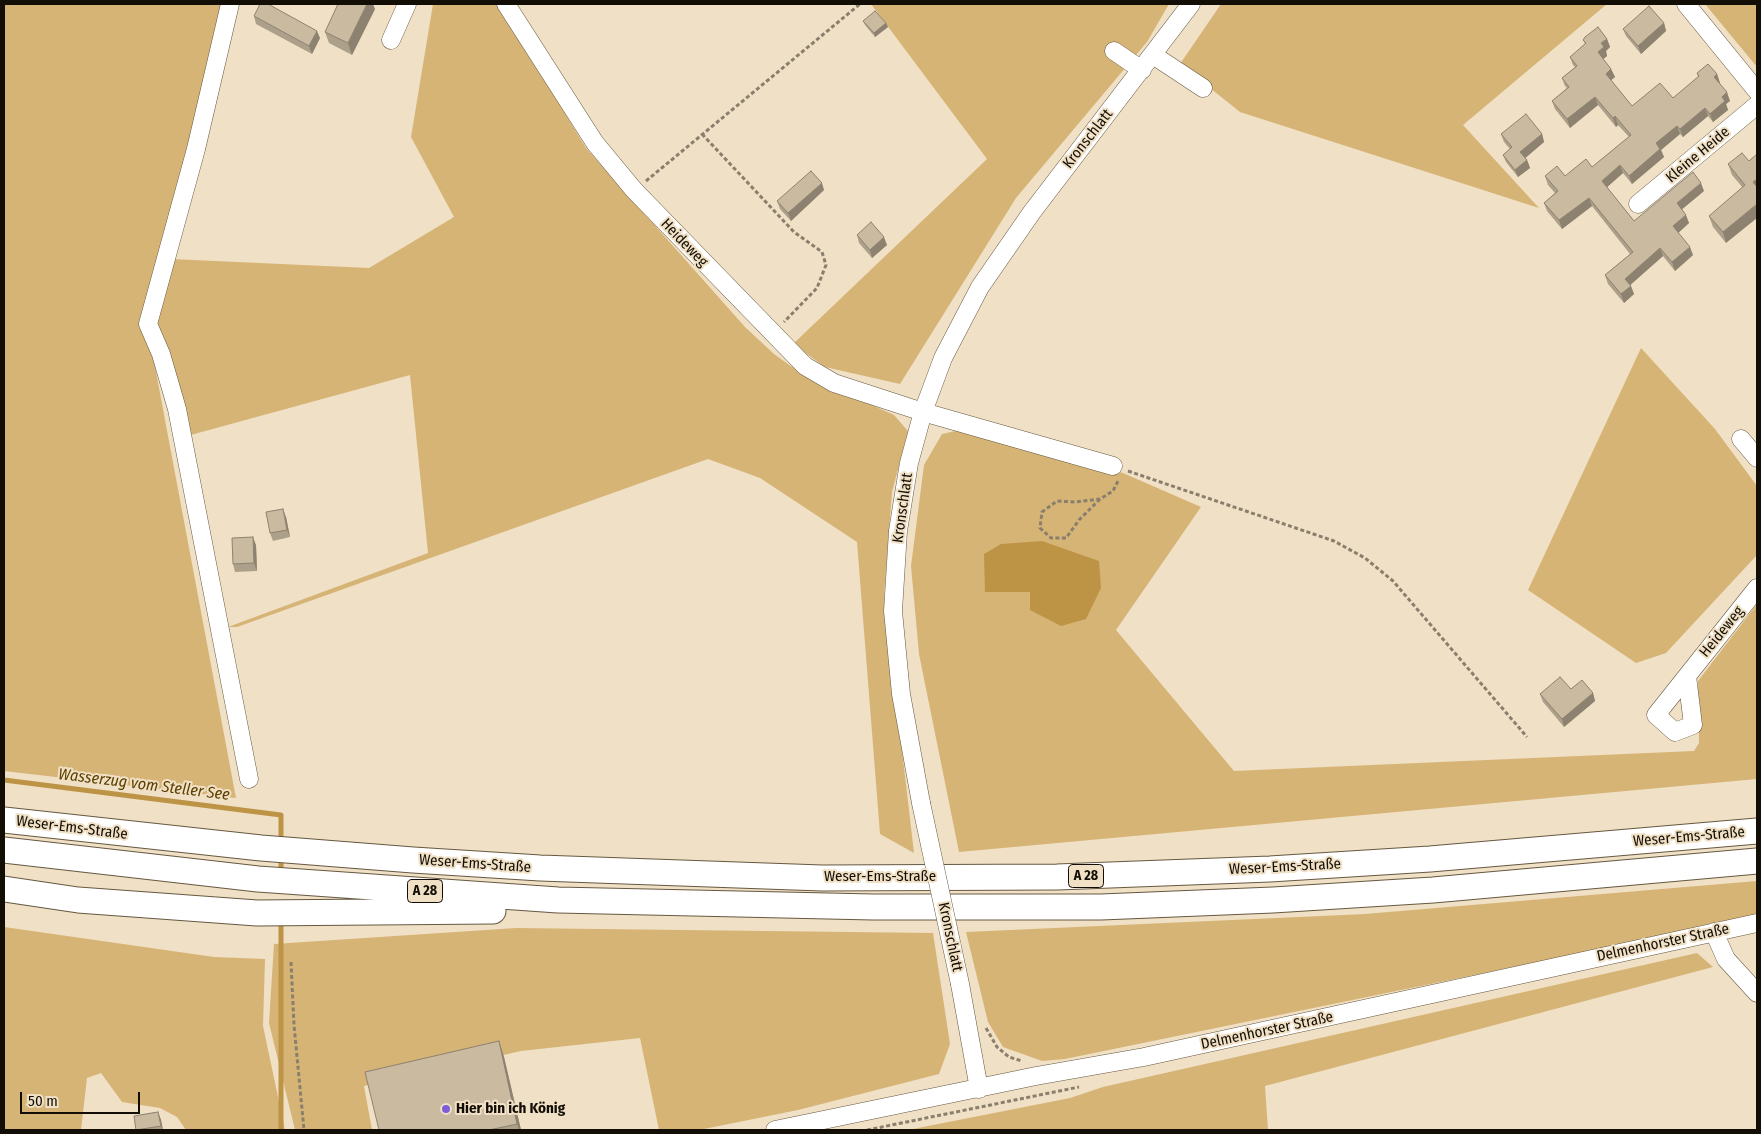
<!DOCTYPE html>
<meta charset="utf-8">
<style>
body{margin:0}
#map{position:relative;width:1761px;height:1134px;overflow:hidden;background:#f0e0c5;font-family:"Fira Sans Condensed",sans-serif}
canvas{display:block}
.frame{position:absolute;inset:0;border:5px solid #130e05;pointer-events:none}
.scale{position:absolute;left:20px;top:1092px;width:120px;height:22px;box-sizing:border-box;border:2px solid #130e05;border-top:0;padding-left:6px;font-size:15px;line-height:18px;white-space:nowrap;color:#130e05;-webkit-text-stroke:4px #f0e0c5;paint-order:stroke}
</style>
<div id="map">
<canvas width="1761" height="1134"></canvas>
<div class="frame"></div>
<div class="scale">50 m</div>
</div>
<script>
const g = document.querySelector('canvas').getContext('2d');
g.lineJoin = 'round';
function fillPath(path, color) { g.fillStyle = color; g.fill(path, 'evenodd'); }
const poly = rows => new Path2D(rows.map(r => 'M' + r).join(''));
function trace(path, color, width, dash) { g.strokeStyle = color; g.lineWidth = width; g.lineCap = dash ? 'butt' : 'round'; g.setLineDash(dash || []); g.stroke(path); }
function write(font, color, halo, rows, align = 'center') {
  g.font = font + ' "Fira Sans Condensed",sans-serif'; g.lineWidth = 4; g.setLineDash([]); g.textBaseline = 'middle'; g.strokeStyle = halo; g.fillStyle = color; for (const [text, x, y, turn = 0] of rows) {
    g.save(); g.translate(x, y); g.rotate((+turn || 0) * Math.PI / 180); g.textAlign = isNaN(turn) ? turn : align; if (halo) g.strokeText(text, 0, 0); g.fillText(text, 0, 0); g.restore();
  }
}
const green = poly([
 [4,4,223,4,150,340,236,798,4,771],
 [433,4,498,4,586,148,745,327,774,354,799,372,894,415,908,431,892,492,884,596,914,853,880,834,857,542,760,478,708,459,237,627,228,627,428,553,410,375,187,436,154,324,171,259,369,268,454,217,411,137],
 [871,4,1169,4,1147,42,1016,198,900,384,825,367,793,344,987,159],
 [1221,4,1607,4,1463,125,1539,208,1240,112,1180,64],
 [1705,4,1757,4,1757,67],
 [1641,348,1715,429,1757,486,1757,555,1666,653,1636,663,1528,590],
 [960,430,1123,473,1201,507,1116,630,1234,771,1694,751,1699,743,1698,681,1757,604,1757,779,959,852,919,654,911,566,924,465,942,434],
 [1757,881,1757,917,1065,1059,1042,1061,1003,1047,988,1022,966,932,1365,914],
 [4,927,214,957,265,959,263,1026,285,1130,186,1130,177,1117,160,1108,122,1102,101,1073,87,1078,81,1130,4,1130],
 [516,928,933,933,950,1044,939,1074,798,1110,699,1130,659,1130,640,1038,521,1051,364,1086,372,1130,295,1130,269,1023,274,944],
 [1697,953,1713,967,1265,1086,1268,1130,908,1130,1070,1098,1103,1087]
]);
const water = poly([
 [1042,541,1099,561,1101,588,1086,619,1061,626,1030,610,1030,592,985,592,984,554,1001,544]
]);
const stream = poly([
 [4,780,281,815,281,843],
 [281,875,281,856],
 [281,919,281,1130]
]);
const path = poly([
 [702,134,794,232,822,252,826,265,817,288,784,322],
 [646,181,860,4],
 [1128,471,1334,541,1365,558,1393,581,1527,737],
 [1100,499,1079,520,1066,538,1051,538,1040,528,1042,512,1057,501,1075,502,1100,499,1113,491,1118,481],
 [291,962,294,1025,304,1130],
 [986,1028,997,1047,1009,1057,1022,1061],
 [867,1130,1079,1087]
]);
const minor = poly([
 [230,4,196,149,148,324,161,354,177,409,249,779],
 [506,4,595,143,634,190,805,366,834,383,923,412,1113,466],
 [1686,4,1757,91],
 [391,40,407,4],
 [1114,51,1142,70],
 [1153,55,1203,88],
 [1638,204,1757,105],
 [1741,439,1757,458],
 [1687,676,1693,725,1675,732,1656,715,1687,676,1757,588],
 [921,803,901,694,893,611,898,531,909,463,923,412,943,358,980,287,1032,212,1191,4],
 [1714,932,1726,959,1757,993],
 [960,984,979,1089],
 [775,1130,1036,1076,1144,1057,1757,923]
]);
const highway = poly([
 [4,820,261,848,413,860,540,868,822,878,1057,877,1270,869,1430,859,1757,831],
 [4,850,258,879,558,900,873,907,1101,907,1273,900,1433,890,1757,861],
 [4,889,78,900,257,913,493,911]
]);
const minorBridge = poly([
 [921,803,960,984]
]);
const wall = poly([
 [375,9,352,55,329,43,325,32],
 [254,16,320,38,312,54,256,24],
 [863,21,886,23,888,27,875,37,865,25],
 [1664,23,1666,31,1641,54,1626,36,1623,29],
 [1607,39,1610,47,1606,51,1607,56,1603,59,1611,69,1615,77,1611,80,1632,106,1673,98,1698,77,1697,73,1717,74,1720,83,1719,83,1730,101,1726,104,1728,110,1713,122,1708,116,1683,137,1680,134,1661,150,1664,157,1632,184,1623,173,1607,187,1634,221,1704,191,1682,209,1689,223,1678,233,1693,255,1675,271,1663,256,1630,285,1634,294,1624,303,1608,284,1605,275,1630,254,1592,206,1562,229,1547,211,1544,203,1555,193,1548,185,1545,176,1565,176,1592,167,1629,137,1618,125,1616,127,1598,105,1570,128,1555,109,1552,101,1567,88,1565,86,1562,78,1575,67,1573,65,1570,57,1585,44,1583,40],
 [1501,134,1542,134,1544,142,1525,158,1527,160,1530,168,1518,177,1506,162,1503,155,1510,149,1504,142],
 [1757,154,1726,243,1713,227,1709,216,1743,188,1732,175,1728,164,1749,161],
 [824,190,791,221,780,209,777,201],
 [857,235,887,245,872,258,859,243],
 [286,517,290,537,273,541,270,533],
 [256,545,257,571,235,572,233,564],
 [1571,689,1593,693,1595,701,1564,727,1543,702,1540,694],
 [499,1041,504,1057,521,1130,379,1130],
 [158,1112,161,1120,163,1130,137,1130,134,1116]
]);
const shadedWall = poly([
 [367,4,373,4,375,9,352,55,348,43],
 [886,23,888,27,875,37,874,33],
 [1664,23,1666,31,1641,54,1638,46],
 [317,31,320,38,312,54,309,46],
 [1607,39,1610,47,1606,51,1607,56,1601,61,1598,52,1601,43],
 [1611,69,1615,77,1609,82,1606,74],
 [1717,74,1720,83,1717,85,1714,77],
 [1727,92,1730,101,1726,104,1728,110,1713,122,1710,114,1722,97],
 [1595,97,1598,105,1570,128,1567,119],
 [1705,108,1708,116,1683,137,1680,129],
 [1615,116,1618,125,1616,127,1613,118],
 [1677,126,1680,134,1661,150,1664,157,1632,184,1629,176,1656,143],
 [1542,134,1544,142,1523,160,1520,152],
 [1527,160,1530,168,1518,177,1515,170],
 [1620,165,1623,173,1605,189,1602,181],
 [1757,179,1757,192,1753,182],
 [822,183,824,190,791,221,788,213],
 [1701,183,1704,191,1680,211,1677,203],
 [1589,198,1592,206,1562,229,1559,220],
 [1757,204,1757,218,1726,243,1723,232],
 [1686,215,1689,223,1676,235,1673,226],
 [884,237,887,245,872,258,870,250],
 [1690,247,1693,255,1675,271,1672,262],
 [1660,248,1663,256,1628,287,1625,279],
 [1631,286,1634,294,1624,303,1621,294],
 [283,509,286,517,290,537,287,530],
 [253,537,256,545,257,571,254,563],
 [1593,693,1595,701,1564,727,1562,719],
 [499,1041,504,1057,521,1130,519,1130,517,1124],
 [158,1112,161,1120,163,1130,161,1126]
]);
const building = poly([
 [260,4,268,4,317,31,309,46,254,16,260,4],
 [338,4,367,4,348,43,325,32,338,4],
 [1649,6,1664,23,1638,46,1623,29,1649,6],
 [875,11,886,23,874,33,863,21,875,11],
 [1598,27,1607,39,1601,43,1604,47,1598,52,1611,69,1606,74,1632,106,1660,83,1673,98,1699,76,1697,73,1708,64,1717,74,1714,77,1727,92,1722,97,1725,101,1710,114,1705,108,1680,129,1677,126,1656,143,1660,149,1629,176,1620,165,1602,181,1634,221,1693,172,1701,183,1677,203,1686,215,1673,226,1690,247,1672,262,1660,248,1625,279,1631,286,1621,294,1605,275,1633,252,1589,198,1559,220,1544,203,1558,191,1545,176,1557,166,1565,176,1586,159,1592,167,1631,135,1615,116,1613,118,1595,97,1567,119,1552,101,1569,87,1562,78,1577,66,1570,57,1586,43,1583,40,1585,37,1598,27],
 [1526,114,1542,134,1520,152,1527,160,1515,170,1503,155,1512,147,1501,134,1526,114],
 [1742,153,1749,161,1757,154,1757,179,1753,182,1757,187,1757,204,1723,232,1709,216,1745,185,1728,164,1742,153],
 [811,171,822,183,788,213,777,201,811,171],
 [871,222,884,237,870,250,857,235,871,222],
 [283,509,287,530,270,533,266,512,283,509],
 [253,537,254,563,233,564,232,538,253,537],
 [1560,677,1571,689,1582,680,1593,693,1562,719,1540,694,1560,677],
 [499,1041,517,1124,489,1130,379,1130,365,1072,499,1041],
 [158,1112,161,1126,136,1130,134,1116,158,1112]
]);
const markers = [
 [446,1109,5,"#7d5ed8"]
];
const shields = [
 [1086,876,35],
 [425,891,35]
];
const shieldNames = [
 ["A 28",1086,876],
 ["A 28",425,891]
];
const streetNames = [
 ["Kronschlatt",1088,139,-52],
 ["Kleine Heide",1698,155,-40],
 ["Heideweg",684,243,46],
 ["Kronschlatt",903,508,-82],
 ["Heideweg",1722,632,-51],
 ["Weser-Ems-Straße",72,828,7],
 ["Weser-Ems-Straße",1689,837,-5],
 ["Weser-Ems-Straße",475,864,4],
 ["Weser-Ems-Straße",1285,867,-3],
 ["Weser-Ems-Straße",880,877],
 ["Kronschlatt",950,937,78],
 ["Delmenhorster Straße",1663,943,-12],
 ["Delmenhorster Straße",1267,1031,-12]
];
const poiNames = [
 ["Hier bin ich König",456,1109]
];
const waterNames = [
 ["Wasserzug vom Steller See",144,785,7]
];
fillPath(green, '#d6b476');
fillPath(water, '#bd9446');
trace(stream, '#bd9446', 5);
trace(minor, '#665841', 19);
trace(highway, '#665841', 27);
trace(path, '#8a7f6d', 3, [4, 2.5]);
trace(minor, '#fff', 18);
trace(highway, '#fff', 25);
trace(minorBridge, '#665841', 19, []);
trace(minorBridge, '#fff', 18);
fillPath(wall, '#ada08a');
fillPath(shadedWall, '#8d8270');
fillPath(building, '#c9baa0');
trace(building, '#8d8270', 1);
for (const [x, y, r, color] of markers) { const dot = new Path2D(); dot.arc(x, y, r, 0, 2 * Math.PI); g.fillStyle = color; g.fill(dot); trace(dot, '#f0e0c5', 2); }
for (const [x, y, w] of shields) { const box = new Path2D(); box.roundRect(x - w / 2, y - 11.5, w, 23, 4); g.fillStyle = '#f0e0c5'; g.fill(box); trace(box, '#130e05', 1); }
write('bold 14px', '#130e05', null, shieldNames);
write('15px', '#130e05', '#f0e0c5', streetNames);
write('bold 15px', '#130e05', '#f0e0c5', poiNames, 'left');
write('italic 16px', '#5d4100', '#f0e0c5', waterNames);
</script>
